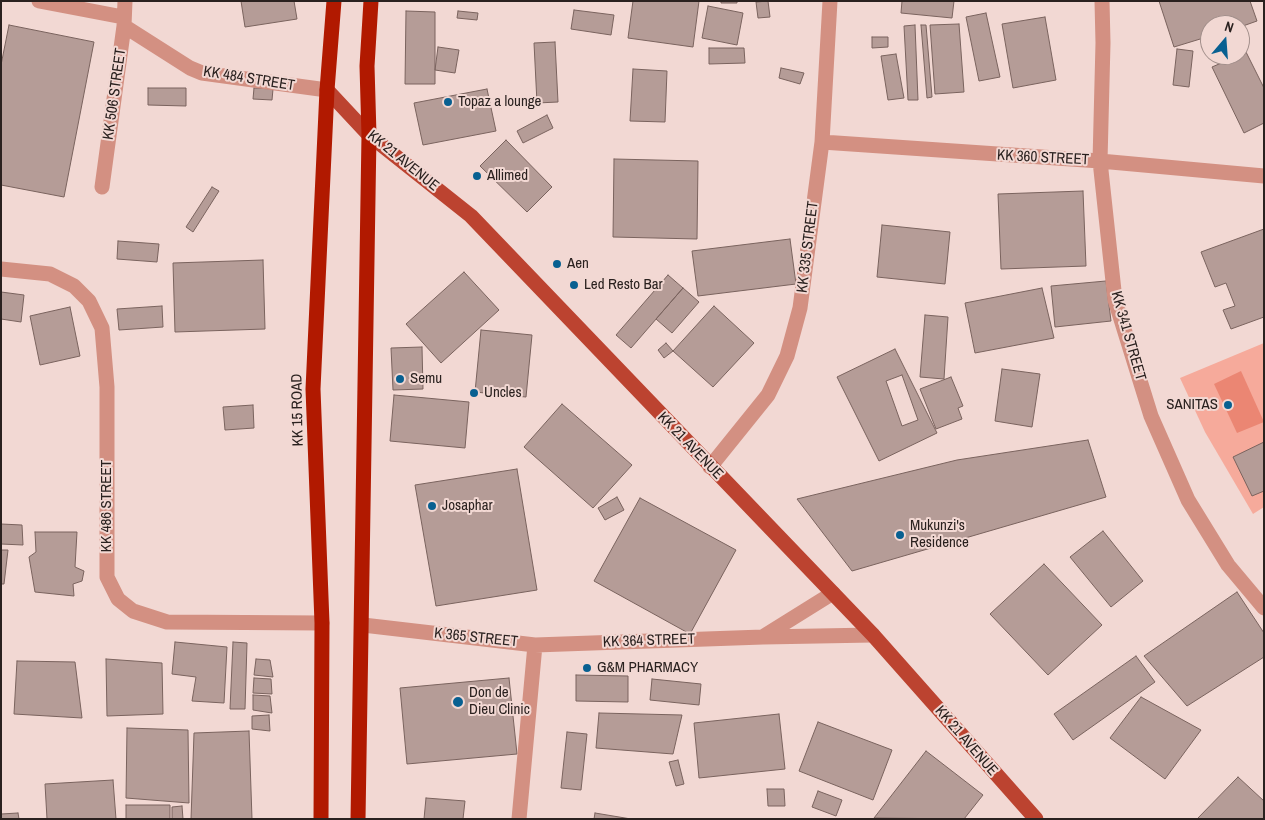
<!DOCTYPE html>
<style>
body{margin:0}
#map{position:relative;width:1265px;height:820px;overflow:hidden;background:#f2d8d3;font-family:"Archivo Narrow",sans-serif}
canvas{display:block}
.frame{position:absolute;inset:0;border:2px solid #2a211f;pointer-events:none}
.north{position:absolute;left:1200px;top:15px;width:50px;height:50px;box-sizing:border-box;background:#f2d8d3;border:1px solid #a28f8b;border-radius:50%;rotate:18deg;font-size:14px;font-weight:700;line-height:20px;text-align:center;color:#2a211f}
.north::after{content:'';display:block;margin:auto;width:18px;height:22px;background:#086091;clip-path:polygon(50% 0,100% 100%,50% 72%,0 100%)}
</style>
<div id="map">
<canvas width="1265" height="820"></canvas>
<div class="frame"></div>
<div class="north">N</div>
</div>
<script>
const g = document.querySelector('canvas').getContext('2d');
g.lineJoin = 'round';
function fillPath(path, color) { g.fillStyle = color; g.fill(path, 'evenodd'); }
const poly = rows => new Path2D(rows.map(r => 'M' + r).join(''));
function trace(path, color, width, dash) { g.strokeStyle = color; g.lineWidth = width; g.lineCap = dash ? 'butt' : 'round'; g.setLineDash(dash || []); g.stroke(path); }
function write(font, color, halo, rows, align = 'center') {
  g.font = font + ' "Archivo Narrow",sans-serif'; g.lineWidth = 4; g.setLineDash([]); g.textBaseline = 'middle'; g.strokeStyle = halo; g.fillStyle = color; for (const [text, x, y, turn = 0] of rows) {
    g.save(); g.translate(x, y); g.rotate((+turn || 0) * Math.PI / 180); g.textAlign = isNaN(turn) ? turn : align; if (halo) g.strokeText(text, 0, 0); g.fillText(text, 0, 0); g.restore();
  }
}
const green = poly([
 [1264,343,1264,507,1253,514,1205,432,1180,378]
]);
const water = poly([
 [1241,371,1264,422,1237,433,1214,384]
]);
const building = poly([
 [241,1,294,1,297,19,245,27,241,1],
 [633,1,699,1,693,47,628,38,633,1],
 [721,1,737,1,737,3,721,3,721,1],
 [768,1,770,17,758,18,756,2,768,1],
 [902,1,954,1,952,18,901,13,902,1],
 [1159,1,1250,1,1257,21,1240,27,1210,25,1210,36,1174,47,1159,1],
 [708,6,743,13,737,45,702,38,708,6],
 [574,10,614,15,611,35,571,29,574,10],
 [406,11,435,12,435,84,405,84,406,11],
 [458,11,478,13,477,20,457,18,458,11],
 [986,13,1000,77,979,81,966,17,986,13],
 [1045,17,1056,80,1013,88,1002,24,1045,17],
 [959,24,964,92,935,94,930,25,959,24],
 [9,25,94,42,64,197,1,185,1,65,9,25],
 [915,25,918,100,908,100,904,26,915,25],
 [921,25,926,25,932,97,927,98,921,25],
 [872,37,888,37,888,47,872,48,872,37],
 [555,42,558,102,537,103,534,43,555,42],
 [438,47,459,50,455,73,435,70,438,47],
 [709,48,744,48,745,63,709,64,709,48],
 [1177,49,1193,51,1189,87,1173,85,1177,49],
 [1245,50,1264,88,1264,123,1244,133,1212,67,1240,55,1245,50],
 [896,54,904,98,888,100,881,56,896,54],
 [781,68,804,73,800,84,779,78,781,68],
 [633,69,667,71,665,122,630,121,633,69],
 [148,88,186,88,186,106,148,105,148,88],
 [254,88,273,89,272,100,253,99,254,88],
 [487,89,496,131,423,145,414,103,487,89],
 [547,115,553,128,523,143,517,131,547,115],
 [506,140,552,187,527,212,480,166,506,140],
 [614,159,698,161,697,239,613,237,614,159],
 [212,187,219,191,193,232,186,227,212,187],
 [1083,191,1086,266,1001,269,998,194,1083,191],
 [882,225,950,232,945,284,877,277,882,225],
 [1264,229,1264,317,1231,329,1223,310,1235,306,1226,283,1215,287,1201,252,1264,229],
 [790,239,796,284,698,296,692,251,790,239],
 [118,241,159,244,157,262,117,259,118,241],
 [263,260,265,329,175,332,173,263,263,260],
 [464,272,499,310,441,363,406,324,464,272],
 [668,275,683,288,631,348,616,335,668,275],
 [1106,281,1111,321,1055,327,1051,286,1106,281],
 [683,288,699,302,672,333,656,319,683,288],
 [1042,288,1054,338,975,353,965,303,1042,288],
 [1,292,24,295,21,322,1,319,1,292],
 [162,306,163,327,119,330,117,309,162,306],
 [714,306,754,343,713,387,673,351,714,306],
 [70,307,80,356,40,365,30,316,70,307],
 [925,315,948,317,944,379,920,377,925,315],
 [481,330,532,335,526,397,475,392,481,330],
 [666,343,673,351,664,358,658,350,666,343],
 [422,347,423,389,393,390,391,348,422,347],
 [895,349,937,433,879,461,837,377,895,349],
 [1002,369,1040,374,1032,427,995,421,1002,369],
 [902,375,918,420,902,426,886,381,902,375],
 [951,377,963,406,958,408,962,419,936,429,920,389,951,377],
 [394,395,469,402,465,448,390,441,394,395],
 [562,404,632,465,593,508,524,447,562,404],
 [253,405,254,428,225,430,223,407,253,405],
 [1088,440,1106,497,852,571,797,499,957,460,1088,440],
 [1264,442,1264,491,1252,496,1233,457,1264,442],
 [517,469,537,590,436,606,415,485,517,469],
 [617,497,624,510,605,520,598,508,617,497],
 [640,498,736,550,690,634,594,581,640,498],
 [1,524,22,525,23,545,1,544,1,524],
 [1103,531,1143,581,1111,607,1070,557,1103,531],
 [35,532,77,532,75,567,84,571,82,581,73,584,74,596,35,592,29,557,36,552,35,532],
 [1,550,8,550,4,584,1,584,1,550],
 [1044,564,1102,625,1048,675,990,614,1044,564],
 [1237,592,1264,633,1264,657,1187,706,1144,656,1237,592],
 [175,642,227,647,224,703,192,701,196,677,172,674,175,642],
 [233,642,247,643,245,709,230,709,233,642],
 [1136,656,1155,682,1073,740,1054,714,1136,656],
 [106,659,162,663,163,714,107,716,106,659],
 [256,659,270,660,273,677,254,675,256,659],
 [17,661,75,662,82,718,14,714,17,661],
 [576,675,628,676,628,702,576,701,576,675],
 [254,678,271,679,272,694,253,693,254,678],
 [509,678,517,754,407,764,400,688,509,678],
 [652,679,701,684,699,705,650,700,652,679],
 [253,695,270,696,272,713,253,710,253,695],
 [1141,697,1201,730,1165,779,1110,738,1141,697],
 [599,713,682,715,673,754,596,748,599,713],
 [779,714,785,769,699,778,694,723,779,714],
 [269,715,270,731,252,729,252,716,269,715],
 [818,722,892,750,873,800,799,771,818,722],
 [127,728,188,730,189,803,126,798,127,728],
 [249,731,252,819,191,819,194,733,249,731],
 [567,732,587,734,581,790,561,788,567,732],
 [926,751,983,795,964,819,874,818,926,751],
 [678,760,684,784,676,786,669,762,678,760],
 [1238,777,1264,801,1264,819,1197,819,1238,777],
 [113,780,116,819,47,819,45,784,113,780],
 [767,789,784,789,785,806,768,806,767,789],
 [818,791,842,800,836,816,812,807,818,791],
 [426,798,465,801,463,819,424,819,426,798],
 [126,805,170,805,170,819,126,819,126,805],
 [182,806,183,819,172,819,172,807,182,806],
 [18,813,19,819,1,819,1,814,18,813],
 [595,813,631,819,594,819,595,813]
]);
const minor = poly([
 [39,1,123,17],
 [1102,1,1103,43,1100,161,1115,300,1151,416,1188,500,1228,565,1264,608],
 [124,26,190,68,202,73,327,90],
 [822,142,1100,161,1264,176],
 [102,187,124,26,125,1],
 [1,269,50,274,74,286,89,301,102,328,107,387,107,577,118,599,133,611,167,622,322,623],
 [710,467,768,395,787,356,800,308,822,142,830,1],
 [363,625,535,645,519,819],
 [764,636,833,593],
 [535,645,763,637,873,635]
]);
const major = poly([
 [327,90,369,135,471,216,873,635,1036,819]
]);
const highway = poly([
 [321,819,322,623,313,389,327,90,334,1],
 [358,819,369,135,367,66,371,1]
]);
const markers = [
 [448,102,5,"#086091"],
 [477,176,5,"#086091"],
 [557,264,5,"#086091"],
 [574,285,5,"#086091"],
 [400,379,5,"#086091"],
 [474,393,5,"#086091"],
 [1228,405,5,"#086091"],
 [432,506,5,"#086091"],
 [900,535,5,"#086091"],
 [587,668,5,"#086091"],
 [458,702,6,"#086091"]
];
const streetNames = [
 ["KK 484 STREET",249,79,9],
 ["KK 506 STREET",115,94,-82],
 ["KK 360 STREET",1043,158,3],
 ["KK 21 AVENUE",403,161,39],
 ["KK 335 STREET",808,247,-83],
 ["KK 341 STREET",1128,336,74],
 ["KK 15 ROAD",298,410,-91],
 ["KK 21 AVENUE",690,446,46],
 ["KK 486 STREET",107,506,-90],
 ["K 365 STREET",476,638,6],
 ["KK 364 STREET",649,641,-2],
 ["KK 21 AVENUE",966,741,49]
];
const poiNames = [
 ["Topaz a lounge",458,102],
 ["Allimed",487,176],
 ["Aen",567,264],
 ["Led Resto Bar",584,285],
 ["Semu",410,379],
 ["Uncles",484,393],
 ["SANITAS",1218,405,"right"],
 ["Josaphar",442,506],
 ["Mukunzi's",910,526],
 ["Residence",910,543],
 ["G&M PHARMACY",597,668],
 ["Don de",469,693],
 ["Dieu Clinic",469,710]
];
fillPath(green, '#f6aa9b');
fillPath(water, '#eb8673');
fillPath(building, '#b59c97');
trace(building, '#7a635e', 1);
trace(minor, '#d39082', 15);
trace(major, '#bc4330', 15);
trace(highway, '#b11900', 15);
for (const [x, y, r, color] of markers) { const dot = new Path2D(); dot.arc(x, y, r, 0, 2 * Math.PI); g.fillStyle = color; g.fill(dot); trace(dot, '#f2d8d3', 2); }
write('15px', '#2a211f', '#f2d8d3', streetNames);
write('15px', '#2a211f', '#f2d8d3', poiNames, 'left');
</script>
